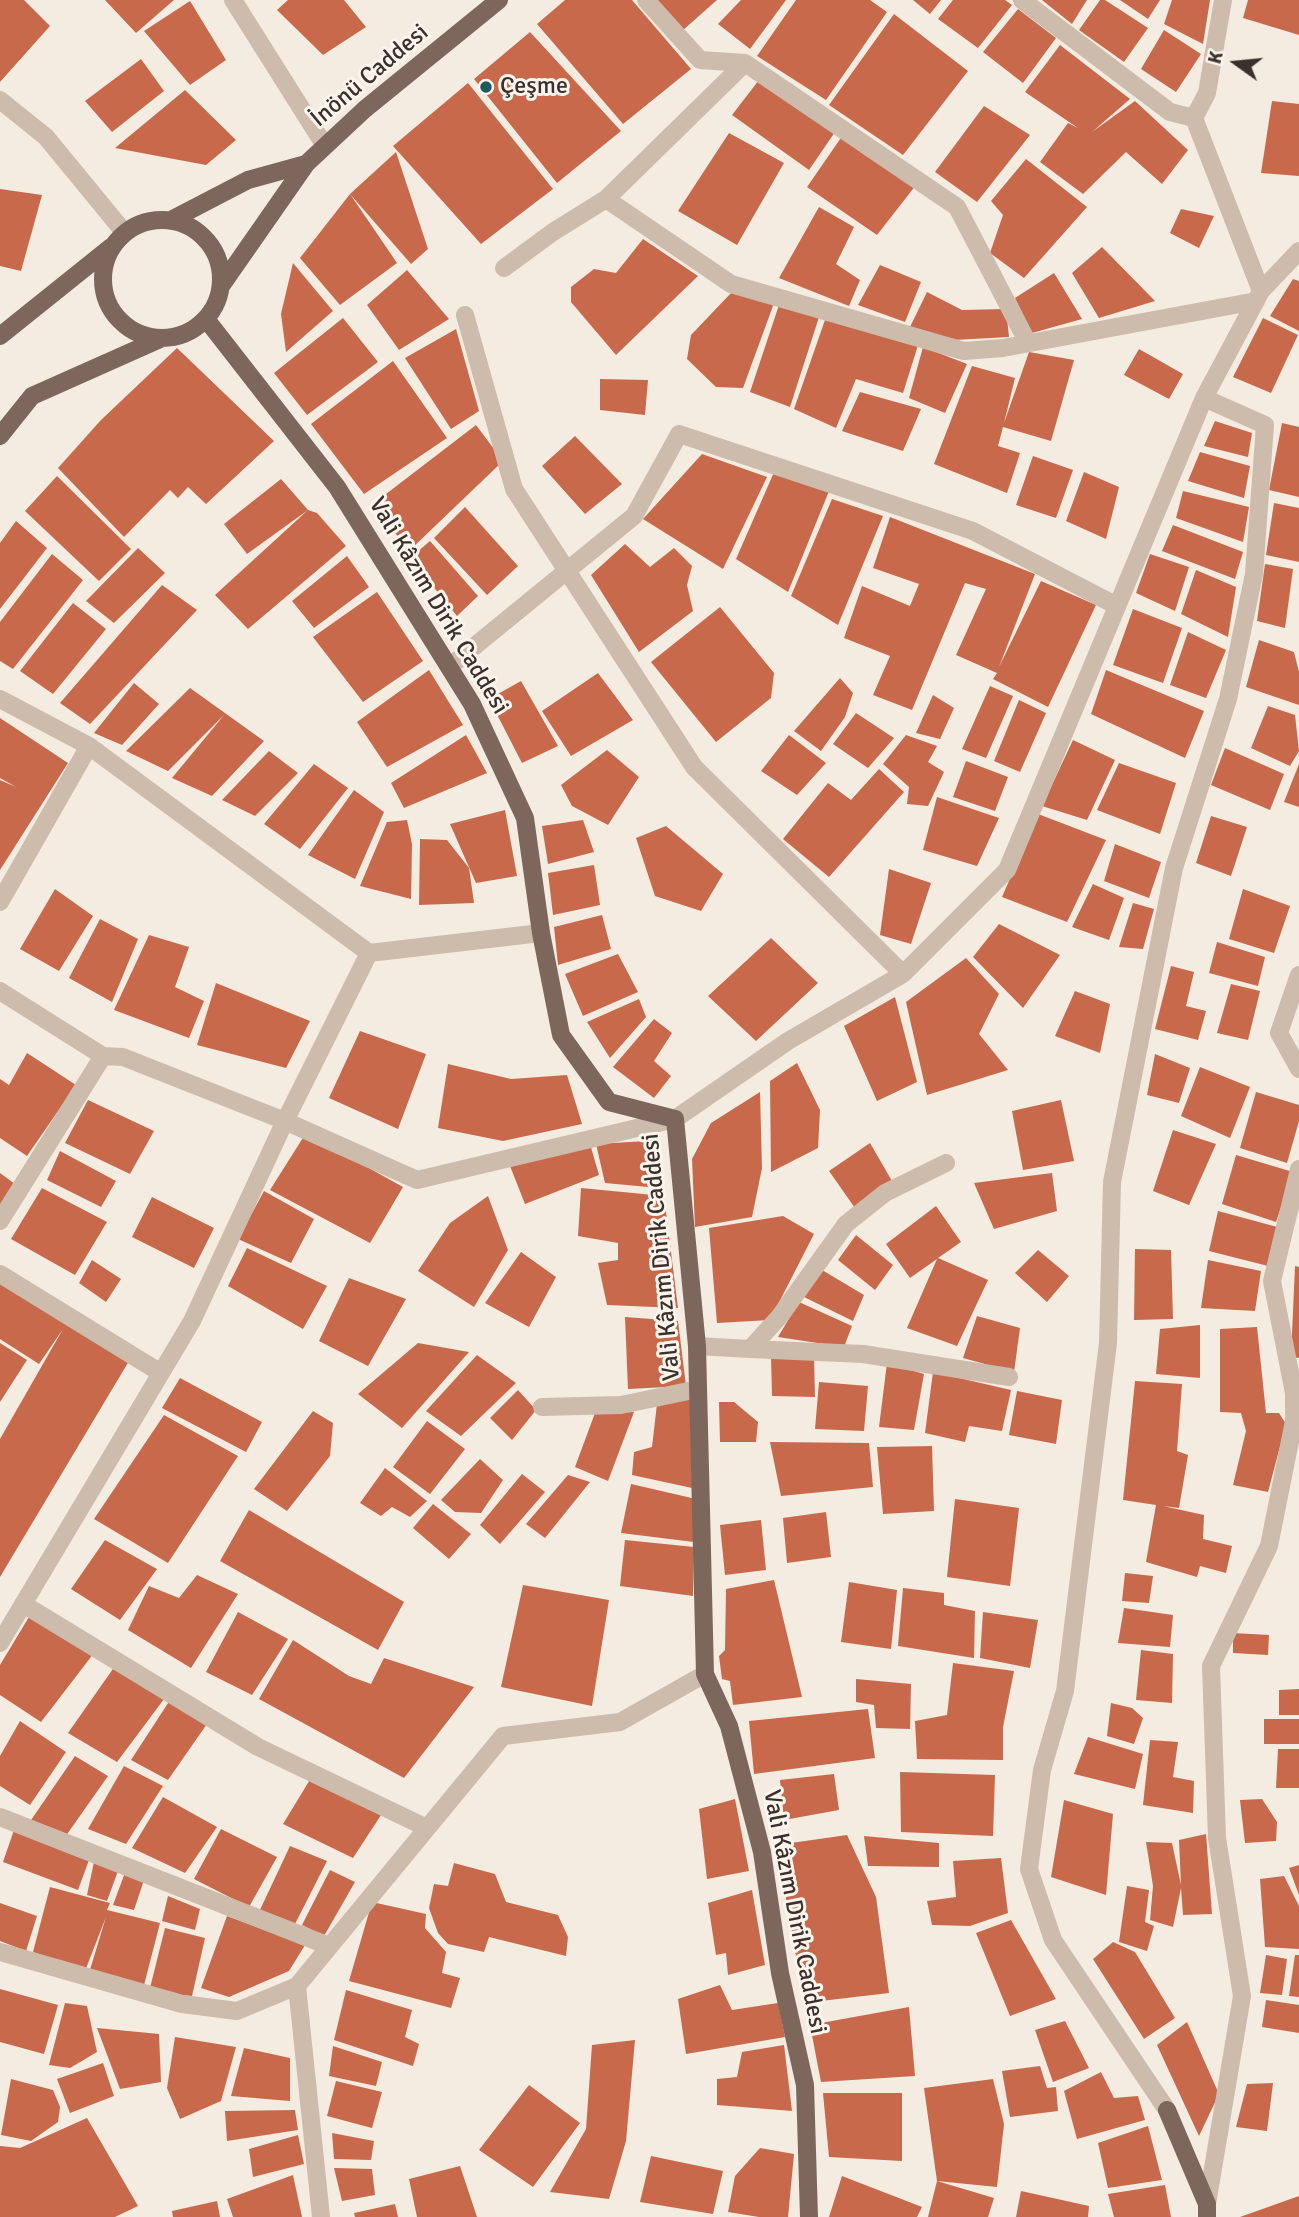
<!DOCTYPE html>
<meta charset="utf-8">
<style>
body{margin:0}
#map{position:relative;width:1299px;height:2217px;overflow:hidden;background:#f4ebe1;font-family:Signika,sans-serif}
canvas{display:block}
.north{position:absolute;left:1201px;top:28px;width:70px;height:70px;-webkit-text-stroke:5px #fbf5ee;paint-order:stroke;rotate:285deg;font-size:19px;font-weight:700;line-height:28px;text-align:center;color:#3b302b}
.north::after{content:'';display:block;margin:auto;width:24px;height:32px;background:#3b302b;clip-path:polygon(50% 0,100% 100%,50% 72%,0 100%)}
</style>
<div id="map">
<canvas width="1299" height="2217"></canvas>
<div class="north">K</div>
</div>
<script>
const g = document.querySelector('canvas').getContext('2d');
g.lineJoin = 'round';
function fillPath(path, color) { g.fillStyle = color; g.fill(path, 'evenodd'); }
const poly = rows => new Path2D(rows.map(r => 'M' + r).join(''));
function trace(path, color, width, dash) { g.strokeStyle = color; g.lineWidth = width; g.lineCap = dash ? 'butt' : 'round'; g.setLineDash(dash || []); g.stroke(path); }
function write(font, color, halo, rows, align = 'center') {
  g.font = font + ' Signika,sans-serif'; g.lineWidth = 6; g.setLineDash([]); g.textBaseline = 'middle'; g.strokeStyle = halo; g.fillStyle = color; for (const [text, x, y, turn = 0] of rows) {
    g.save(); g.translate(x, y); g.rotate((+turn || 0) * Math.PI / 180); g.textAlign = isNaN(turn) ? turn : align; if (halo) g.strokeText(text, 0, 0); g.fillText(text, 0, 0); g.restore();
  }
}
const building = poly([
 [0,0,24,0,50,26,0,82],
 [105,0,174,0,136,33],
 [288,0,344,0,366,27,323,55,277,10],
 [565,0,632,0,691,69,623,124,537,24],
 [654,0,717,0,682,31],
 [741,0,786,0,750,49,718,24],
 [796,0,870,0,887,12,826,100,757,56],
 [913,0,941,0,930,14],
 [953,0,1005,0,1012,5,978,48,938,19],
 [1042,0,1087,0,1072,24],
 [1100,0,1105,0,1148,28,1124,62,1079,30],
 [1120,0,1160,0,1148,19],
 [1172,0,1210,0,1203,44,1164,24],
 [1248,0,1299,0,1299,35,1243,18],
 [190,1,226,60,190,85,144,31],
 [1018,9,1056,38,1023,83,983,52],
 [894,14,968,71,903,155,829,105],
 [1164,30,1201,54,1176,92,1141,69],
 [530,32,621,131,557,183,474,79],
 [1060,45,1130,99,1092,132,1135,101,1188,150,1162,184,1126,152,1083,194,1040,162,1068,123,1078,128,1025,92],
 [141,59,164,91,112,132,85,101],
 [759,80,835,132,809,170,732,115],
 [468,83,553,189,481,244,393,146],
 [185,90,236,140,206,165,115,148],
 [1272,101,1299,104,1299,176,1261,173],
 [984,106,1030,135,977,202,935,172],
 [845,132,916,185,877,235,807,187],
 [729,133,784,163,737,245,678,211],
 [396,152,428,249,411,264,350,194,397,263,340,305,300,258,350,194],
 [1026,159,1087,207,1024,278,990,253,1003,215,991,201],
 [0,189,42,195,21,271,0,266],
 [819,207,854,227,836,264,860,280,849,306,779,278],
 [1181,209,1214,216,1199,248,1170,233],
 [643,239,698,276,616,355,571,302,571,287,594,269,616,273],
 [1102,247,1155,301,1099,318,1072,273],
 [293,263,333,311,286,352,281,314],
 [880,265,921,282,905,322,858,305],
 [407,270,449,319,399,350,367,305],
 [1054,273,1082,319,1032,333,1015,298],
 [1293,279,1299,281,1299,331,1270,316],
 [732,292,774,303,743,388,716,387,687,359,691,335],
 [927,292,962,310,1006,309,1009,337,953,340,910,327],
 [779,305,819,317,790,407,750,392],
 [343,318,378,362,307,415,274,373],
 [1263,318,1298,335,1271,393,1233,377],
 [825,320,919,342,903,393,856,379,836,428,794,409],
 [456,329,479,411,451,429,405,358],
 [923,347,967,364,945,413,909,398],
 [177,348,274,441,206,504,188,487,178,498,170,490,124,537,58,468,101,420],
 [1139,349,1183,374,1169,399,1124,375],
 [1029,352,1074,360,1051,441,1003,427,998,446,1020,453,1007,493,934,464,972,366,1015,378,1004,423],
 [393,361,447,438,364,494,311,424],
 [600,379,648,380,645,415,600,410],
 [860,392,921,409,903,451,842,431],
 [1215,421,1252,433,1248,457,1204,446],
 [1282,423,1299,427,1299,497,1269,490],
 [476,425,503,461,409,551,373,504],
 [575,436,622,484,585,514,542,466],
 [1200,452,1250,466,1244,498,1188,481],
 [702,454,767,477,723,569,643,519],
 [1033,456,1073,470,1056,518,1016,505],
 [775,470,829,491,788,592,736,559],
 [1084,472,1119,487,1106,539,1066,521],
 [57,476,131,549,99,581,25,511],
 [281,479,308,510,247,554,224,524],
 [1183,491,1249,507,1243,542,1176,518],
 [832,499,883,516,838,625,791,596],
 [1274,503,1299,508,1299,562,1266,555],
 [465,507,518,566,487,595,434,538],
 [308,510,317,513,346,546,248,629,215,595],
 [890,517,1035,574,999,667,1041,581,1096,605,1048,707,993,679,997,673,956,655,986,589,965,583,912,710,873,695,890,656,844,638,862,586,910,606,919,584,873,568],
 [16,521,47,548,0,609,0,543],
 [1173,525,1243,552,1235,579,1162,551],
 [430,541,478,596,457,616,410,558],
 [625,544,650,567,674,548,692,566,687,585,693,611,639,652,591,575],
 [138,548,165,573,114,623,86,601],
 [52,554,83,580,13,669,0,661,0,622],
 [1150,554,1189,567,1175,611,1136,593],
 [347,556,369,587,314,628,292,601],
 [1265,564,1293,569,1285,628,1257,621],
 [1196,570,1236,587,1228,637,1181,614],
 [162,585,197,610,90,724,60,703],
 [377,592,423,661,363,702,313,637],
 [73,603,106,629,53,694,20,671],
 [720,607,774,673,771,698,716,742,651,662],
 [1133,609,1182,628,1163,683,1113,665],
 [1188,632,1226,650,1206,698,1170,685],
 [1259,640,1294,652,1299,672,1299,705,1246,687],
 [429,670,463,725,387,767,357,722],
 [1106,670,1204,711,1185,758,1091,714],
 [598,673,633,720,571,756,542,711],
 [840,678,853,693,845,717,821,751,794,731],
 [521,681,558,746,522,763,489,699],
 [134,683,159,704,122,745,94,733],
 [990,686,1013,696,986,758,962,749],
 [190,688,264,741,212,796,172,778,224,715,168,771,126,751],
 [933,695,954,708,940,739,916,733],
 [1019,700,1046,713,1020,772,994,761],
 [1268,706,1295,715,1299,751,1290,766,1251,748],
 [856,713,894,738,868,768,833,744],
 [0,718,68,763,0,870,0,780,16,787,0,778],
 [466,735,487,773,404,808,391,783],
 [789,735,826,763,797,795,761,771],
 [906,735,937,746,928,762,944,772,928,806,907,804,909,787,883,764],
 [1073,740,1115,760,1087,820,1042,806],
 [1225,748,1284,774,1270,810,1211,785],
 [607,750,639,777,608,825,572,806,561,785],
 [269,751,298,773,255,816,222,800],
 [966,761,1008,777,995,811,953,797],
 [1119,763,1176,783,1160,834,1097,810],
 [314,764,348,788,300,849,264,824],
 [1299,764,1299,807,1284,802],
 [879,769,904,792,829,877,783,839,828,783,851,800],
 [354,790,384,812,355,879,308,855],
 [937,797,999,818,977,866,923,850],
 [505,810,517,876,476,883,450,824],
 [1038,814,1106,840,1067,922,1002,897],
 [1211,816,1247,827,1231,876,1196,863],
 [407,820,412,844,411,899,360,886,387,822],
 [583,820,594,852,548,864,542,826],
 [666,826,723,874,701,911,655,896,636,838],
 [420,839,447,840,469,868,474,903,419,905],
 [1115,844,1161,862,1149,898,1104,881],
 [594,865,600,905,553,915,548,873],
 [889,869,931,883,911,944,880,935],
 [1093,884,1124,898,1109,940,1072,927],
 [55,889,93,916,59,971,20,949],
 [1243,889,1290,906,1274,953,1229,939],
 [1133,903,1154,909,1143,949,1119,947],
 [602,915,611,949,558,965,554,927],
 [100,919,138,939,112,1002,69,978],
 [999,924,1060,955,1023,1008,973,957],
 [149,935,189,947,175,987,204,1001,189,1038,114,1010],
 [771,938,818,983,756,1041,708,996],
 [1217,942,1265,957,1258,986,1209,973],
 [618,954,638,992,583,1016,565,974],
 [966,958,999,994,979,1034,1008,1070,927,1095,906,1002],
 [1171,966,1194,972,1186,1006,1206,1011,1198,1040,1155,1029],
 [216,983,310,1021,286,1068,197,1045],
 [1231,984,1260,991,1248,1040,1217,1033],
 [1075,991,1110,1004,1100,1053,1055,1036],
 [895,997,917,1082,877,1101,844,1026],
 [639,999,646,1017,610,1058,587,1022],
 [654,1019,672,1033,654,1061,671,1076,654,1098,613,1067],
 [360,1031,426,1054,398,1129,329,1098],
 [27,1053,76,1085,27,1156,0,1138,0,1079,9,1085],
 [1155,1054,1190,1068,1179,1103,1147,1095],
 [797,1063,820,1110,818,1148,771,1172,770,1081],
 [448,1064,511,1079,567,1075,582,1124,503,1141,438,1128],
 [1200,1067,1250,1087,1230,1138,1181,1116],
 [760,1092,762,1168,752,1217,695,1227,692,1159,711,1123],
 [1256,1092,1299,1105,1299,1121,1287,1163,1240,1148],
 [88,1100,154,1131,130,1174,65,1143],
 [1061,1100,1074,1161,1023,1170,1012,1111],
 [1173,1130,1216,1144,1189,1205,1153,1191],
 [306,1133,403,1187,370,1243,270,1190],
 [647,1141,659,1188,605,1183,596,1144],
 [870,1143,892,1181,855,1208,829,1171],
 [590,1144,599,1175,525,1204,510,1166],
 [60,1151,116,1181,101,1207,47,1180],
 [1236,1155,1293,1172,1276,1222,1222,1204],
 [0,1173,15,1184,0,1205],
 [1052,1173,1057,1211,994,1229,974,1183],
 [42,1188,107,1222,75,1275,11,1239],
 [581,1188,664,1196,678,1308,607,1305,598,1263,618,1260,618,1243,578,1236],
 [264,1191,314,1219,291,1263,238,1239],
 [488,1196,508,1250,474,1307,418,1271,450,1223],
 [152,1197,214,1228,194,1268,132,1237],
 [936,1206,961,1242,938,1258,988,1280,957,1346,907,1328,937,1259,910,1278,886,1244],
 [1218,1211,1281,1228,1272,1267,1209,1251],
 [783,1216,814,1234,770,1320,717,1323,709,1228],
 [856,1235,893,1265,875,1290,838,1260],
 [247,1248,327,1286,303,1329,228,1286],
 [1135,1249,1171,1250,1173,1319,1134,1320],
 [1038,1250,1069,1276,1047,1302,1015,1273],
 [521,1252,556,1277,529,1327,485,1303],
 [92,1260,121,1279,106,1302,79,1283],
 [1208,1260,1261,1271,1255,1311,1201,1308],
 [1295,1266,1299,1267,1299,1358,1291,1357],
 [817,1267,864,1295,853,1321,802,1296],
 [349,1278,406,1299,368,1366,319,1341],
 [0,1282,129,1361,0,1577,0,1439,63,1329,39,1364,0,1339],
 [799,1302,852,1326,844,1347,778,1337],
 [977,1316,1020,1328,1014,1372,963,1358],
 [625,1317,678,1321,686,1386,628,1389],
 [1200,1325,1200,1378,1156,1374,1160,1329],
 [1257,1327,1266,1413,1279,1413,1286,1424,1268,1492,1233,1485,1246,1431,1241,1413,1220,1412,1220,1329],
 [0,1343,27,1360,0,1402],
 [418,1343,469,1352,402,1428,358,1394],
 [477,1355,516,1383,461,1436,426,1411],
 [771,1356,814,1358,815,1397,772,1396],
 [887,1363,924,1374,914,1430,879,1427],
 [933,1372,1011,1390,1002,1431,969,1426,965,1442,925,1433],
 [180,1378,262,1422,246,1452,162,1408],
 [1135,1381,1182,1384,1177,1451,1188,1455,1179,1508,1163,1506,1204,1515,1203,1539,1232,1546,1226,1573,1200,1566,1197,1577,1146,1562,1156,1505,1123,1500],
 [819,1382,868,1386,864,1431,815,1429],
 [518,1390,536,1410,512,1440,490,1418],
 [1017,1391,1062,1400,1056,1444,1009,1435],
 [690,1396,692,1488,632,1475,634,1452,652,1447,657,1404],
 [719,1402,734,1402,758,1422,756,1442,720,1442],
 [313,1411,333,1423,330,1456,287,1511,254,1489],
 [634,1412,608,1481,575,1467,595,1413],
 [164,1415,238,1456,168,1563,94,1519],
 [427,1421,465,1449,430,1494,393,1467],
 [770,1442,869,1443,873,1487,781,1496],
 [932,1446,934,1511,883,1514,877,1447],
 [480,1459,503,1480,481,1513,455,1512,441,1500],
 [385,1468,427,1501,410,1517,392,1507,381,1516,360,1503],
 [522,1474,545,1492,500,1544,480,1525],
 [568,1475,590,1482,545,1538,526,1524],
 [631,1484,696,1499,694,1542,621,1533],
 [955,1499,1019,1508,1010,1586,947,1577],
 [433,1504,471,1534,449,1559,413,1528],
 [249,1510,404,1602,378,1650,220,1561],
 [826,1512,831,1557,787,1563,783,1518],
 [761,1520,766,1570,725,1575,720,1525],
 [105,1540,157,1569,120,1620,71,1589],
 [625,1540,694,1547,693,1596,620,1586],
 [1125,1573,1153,1576,1149,1603,1122,1601],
 [197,1575,238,1594,191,1668,128,1630,149,1586,179,1598],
 [774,1580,802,1697,733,1705,730,1681,722,1679,719,1656,725,1650,726,1589],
 [849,1582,897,1590,891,1649,841,1642],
 [523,1585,609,1600,592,1706,501,1687],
 [903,1588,944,1593,944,1605,975,1611,974,1658,898,1646],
 [1124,1608,1173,1615,1170,1647,1118,1643],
 [32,1612,94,1653,41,1722,0,1695,0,1665],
 [238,1612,288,1639,252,1695,206,1672],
 [983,1612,1038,1620,1030,1668,980,1658],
 [1233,1633,1269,1635,1268,1655,1233,1653],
 [293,1640,349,1676,371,1684,384,1658,474,1687,404,1778,259,1699],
 [1141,1650,1173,1654,1172,1703,1136,1700],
 [953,1663,1014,1671,1003,1727,1003,1760,917,1759,915,1721,947,1715],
 [115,1666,164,1699,117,1762,68,1733],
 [856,1679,911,1684,910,1729,876,1728,874,1705,856,1702],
 [1299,1689,1299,1715,1279,1715,1279,1690],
 [172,1697,209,1721,168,1780,131,1760],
 [1111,1703,1132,1708,1143,1718,1134,1744,1107,1736],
 [868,1709,875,1758,754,1774,749,1721],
 [1264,1719,1299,1719,1299,1744,1264,1744],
 [20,1721,66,1752,30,1805,0,1786,0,1756],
 [1088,1737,1143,1754,1135,1789,1074,1774],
 [1150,1740,1178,1742,1173,1777,1194,1781,1193,1813,1143,1805],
 [1278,1749,1299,1749,1299,1788,1276,1788],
 [75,1756,108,1776,63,1840,29,1823],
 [124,1766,163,1786,126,1844,88,1829],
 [900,1772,995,1775,993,1836,901,1832],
 [834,1774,839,1810,784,1820,780,1780],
 [311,1778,383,1812,353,1858,283,1824],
 [163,1797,217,1827,185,1873,132,1848],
 [735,1799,749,1871,707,1879,699,1809],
 [1262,1799,1277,1822,1276,1841,1245,1843,1240,1800],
 [1064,1800,1113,1814,1106,1895,1051,1877],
 [221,1829,277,1857,249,1907,194,1879],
 [14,1830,89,1860,78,1890,3,1862],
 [1206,1834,1212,1914,1183,1915,1181,1888,1173,1927,1150,1920,1153,1886,1146,1842,1172,1843,1181,1885,1179,1840],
 [847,1835,876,1897,889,1993,804,2003,777,1845],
 [864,1836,939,1843,939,1867,868,1866],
 [290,1846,327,1861,295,1924,259,1912],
 [1001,1858,1008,1913,970,1926,932,1925,927,1901,956,1897,953,1861],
 [94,1862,119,1868,107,1901,87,1895],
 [454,1863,495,1874,506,1902,558,1915,568,1937,566,1956,489,1937,484,1952,448,1944,438,1933,429,1908,434,1884,448,1886],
 [1299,1865,1299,1895,1289,1868],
 [126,1870,145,1877,134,1910,113,1905],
 [330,1870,355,1882,324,1936,302,1925],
 [1284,1876,1299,1906,1299,1949,1265,1947,1260,1879],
 [1127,1886,1149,1890,1145,1922,1154,1926,1147,1951,1119,1942],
 [50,1887,110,1903,107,1910,160,1923,143,1989,89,1973,106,1917,85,1971,33,1952],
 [752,1890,765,1965,728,1975,726,1953,716,1955,708,1903],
 [168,1896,200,1909,195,1930,162,1921],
 [372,1902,426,1914,425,1928,446,1952,442,1973,460,1978,451,2008,349,1981],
 [0,1903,37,1916,26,1951,0,1941],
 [227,1916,305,1945,289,1971,229,1997,201,1988],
 [1011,1920,1056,1999,1010,2016,976,1933],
 [165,1928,205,1938,192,1996,149,1992],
 [1113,1942,1135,1952,1175,2018,1144,2039,1093,1959],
 [1266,1955,1287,1959,1282,1995,1260,1993],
 [1295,1955,1299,1955,1299,1997,1289,1996],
 [720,1985,732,2010,778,2003,785,2037,686,2054,678,1999],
 [0,1989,58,2005,44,2054,0,2042],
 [346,1990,412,2010,405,2037,419,2044,413,2066,334,2040],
 [1266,2000,1299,2005,1299,2033,1262,2027],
 [65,2003,87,2006,97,2052,70,2068,49,2065],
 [909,2007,915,2076,821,2082,810,2025],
 [1065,2021,1089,2068,1053,2082,1035,2030],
 [1187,2022,1219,2094,1199,2136,1157,2045],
 [97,2028,159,2034,161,2082,120,2089],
 [175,2037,236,2047,221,2101,180,2119,167,2088],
 [635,2040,626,2141,609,2199,550,2192,586,2129,592,2045],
 [784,2045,792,2111,717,2105,717,2079,737,2077,742,2052],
 [333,2046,382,2062,376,2086,329,2076],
 [244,2048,290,2058,290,2101,231,2096],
 [103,2063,114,2096,70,2113,57,2079],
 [1040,2066,1047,2088,1056,2087,1058,2111,1010,2117,1002,2071],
 [1101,2072,1114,2098,1138,2096,1145,2120,1077,2139,1064,2091],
 [11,2079,53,2090,60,2107,58,2122,31,2141,1,2135],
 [993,2079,1004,2124,997,2187,937,2181,924,2088],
 [336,2081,382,2092,372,2128,327,2116],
 [1273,2083,1267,2131,1236,2127,1247,2084],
 [529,2085,580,2123,533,2187,479,2150],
 [823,2093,902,2093,902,2161,829,2157],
 [295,2110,298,2130,227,2141,225,2111],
 [87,2118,138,2206,115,2217,0,2217,0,2146,20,2148],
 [1148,2126,1162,2180,1108,2188,1098,2143],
 [332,2133,374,2141,371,2160,334,2159],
 [298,2135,304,2164,253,2177,249,2149],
 [760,2148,794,2154,788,2217,759,2217,728,2212,735,2176],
 [651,2156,723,2171,713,2214,640,2202],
 [460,2166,477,2217,417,2217,409,2179],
 [334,2168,372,2169,375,2195,342,2201],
 [293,2175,302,2217,233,2217,227,2199],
 [842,2176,922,2207,917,2217,829,2217],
 [937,2181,994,2198,988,2217,928,2217],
 [1165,2185,1171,2217,1114,2217,1108,2194],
 [1021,2191,1089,2206,1088,2217,1016,2217],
 [1299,2196,1299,2217,1240,2217],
 [217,2201,220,2217,173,2217,172,2211],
 [395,2204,398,2217,355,2217,354,2213]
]);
const minor = poly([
 [233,0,325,146],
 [646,0,700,60,745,63,957,207,1028,343],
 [1022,0,1170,112,1194,118],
 [1223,0,1207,93,1194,118,1261,291],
 [0,100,46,137,124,232],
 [606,199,745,63],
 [504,268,553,232,606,199,731,284,964,351,1003,348,1256,301],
 [465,315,514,489,694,767,903,974],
 [449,667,634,516,679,434,973,531,1117,606],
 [0,699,89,746,0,902],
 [89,746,369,953,541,933],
 [369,953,285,1121,417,1180,675,1119,788,1041,903,974,1007,870,1204,398,1261,291,1299,251],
 [1299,975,1279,1033,1299,1069],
 [0,991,103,1056,123,1057,285,1121,192,1321,0,1643],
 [0,1221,103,1056],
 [0,1274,161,1373],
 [697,1346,750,1349,780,1316,846,1224,885,1193,946,1163],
 [750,1349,863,1354,1009,1377],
 [542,1407,621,1405,698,1389],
 [1294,1421,1294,1393,1272,1281,1299,1169],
 [23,1604,258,1747,427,1828],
 [0,1817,329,1946],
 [0,1952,182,2004,237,2011,297,1986,503,1736,620,1722,705,1674],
 [297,1986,321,2217],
 [1167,2110,1053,1940,1029,1869,1042,1770,1065,1691,1108,1343,1112,1182,1174,868,1228,699,1254,574,1265,425,1204,398],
 [1207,2204,1242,1996,1217,1838,1211,1666,1269,1546,1294,1421,1299,1415]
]);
const major = poly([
 '103 279a59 59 0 1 1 118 0a59 59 0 1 1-118 0Z',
 [171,220,248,180,306,164],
 [221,286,306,164,365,109,499,0],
 [206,319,337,487,472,704,525,818,541,933,561,1035,609,1102,675,1119,697,1346,705,1674,729,1726,762,1852,780,1973,805,2085,809,2217],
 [0,336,111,247],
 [0,436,32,396,160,339],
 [1167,2110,1207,2204,1207,2217]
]);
const markers = [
 [486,87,7,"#1f5a5e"]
];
const streetNames = [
 ["İnönü Caddesi",370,76,-40],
 ["Vali Kâzım Dirik Caddesi",438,606,59],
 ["Vali Kâzım Dirik Caddesi",662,1257,-95],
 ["Vali Kâzım Dirik Caddesi",794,1912,79]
];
const poiNames = [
 ["Çeşme",500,87]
];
fillPath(building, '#c8694b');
trace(minor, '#cdbbac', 18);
trace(major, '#7d675c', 18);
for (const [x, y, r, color] of markers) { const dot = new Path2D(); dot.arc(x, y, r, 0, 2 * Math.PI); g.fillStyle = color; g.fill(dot); trace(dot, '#fbf5ee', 2.5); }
write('24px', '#3b302b', '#fbf5ee', streetNames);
write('24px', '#3b302b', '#fbf5ee', poiNames, 'left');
</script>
